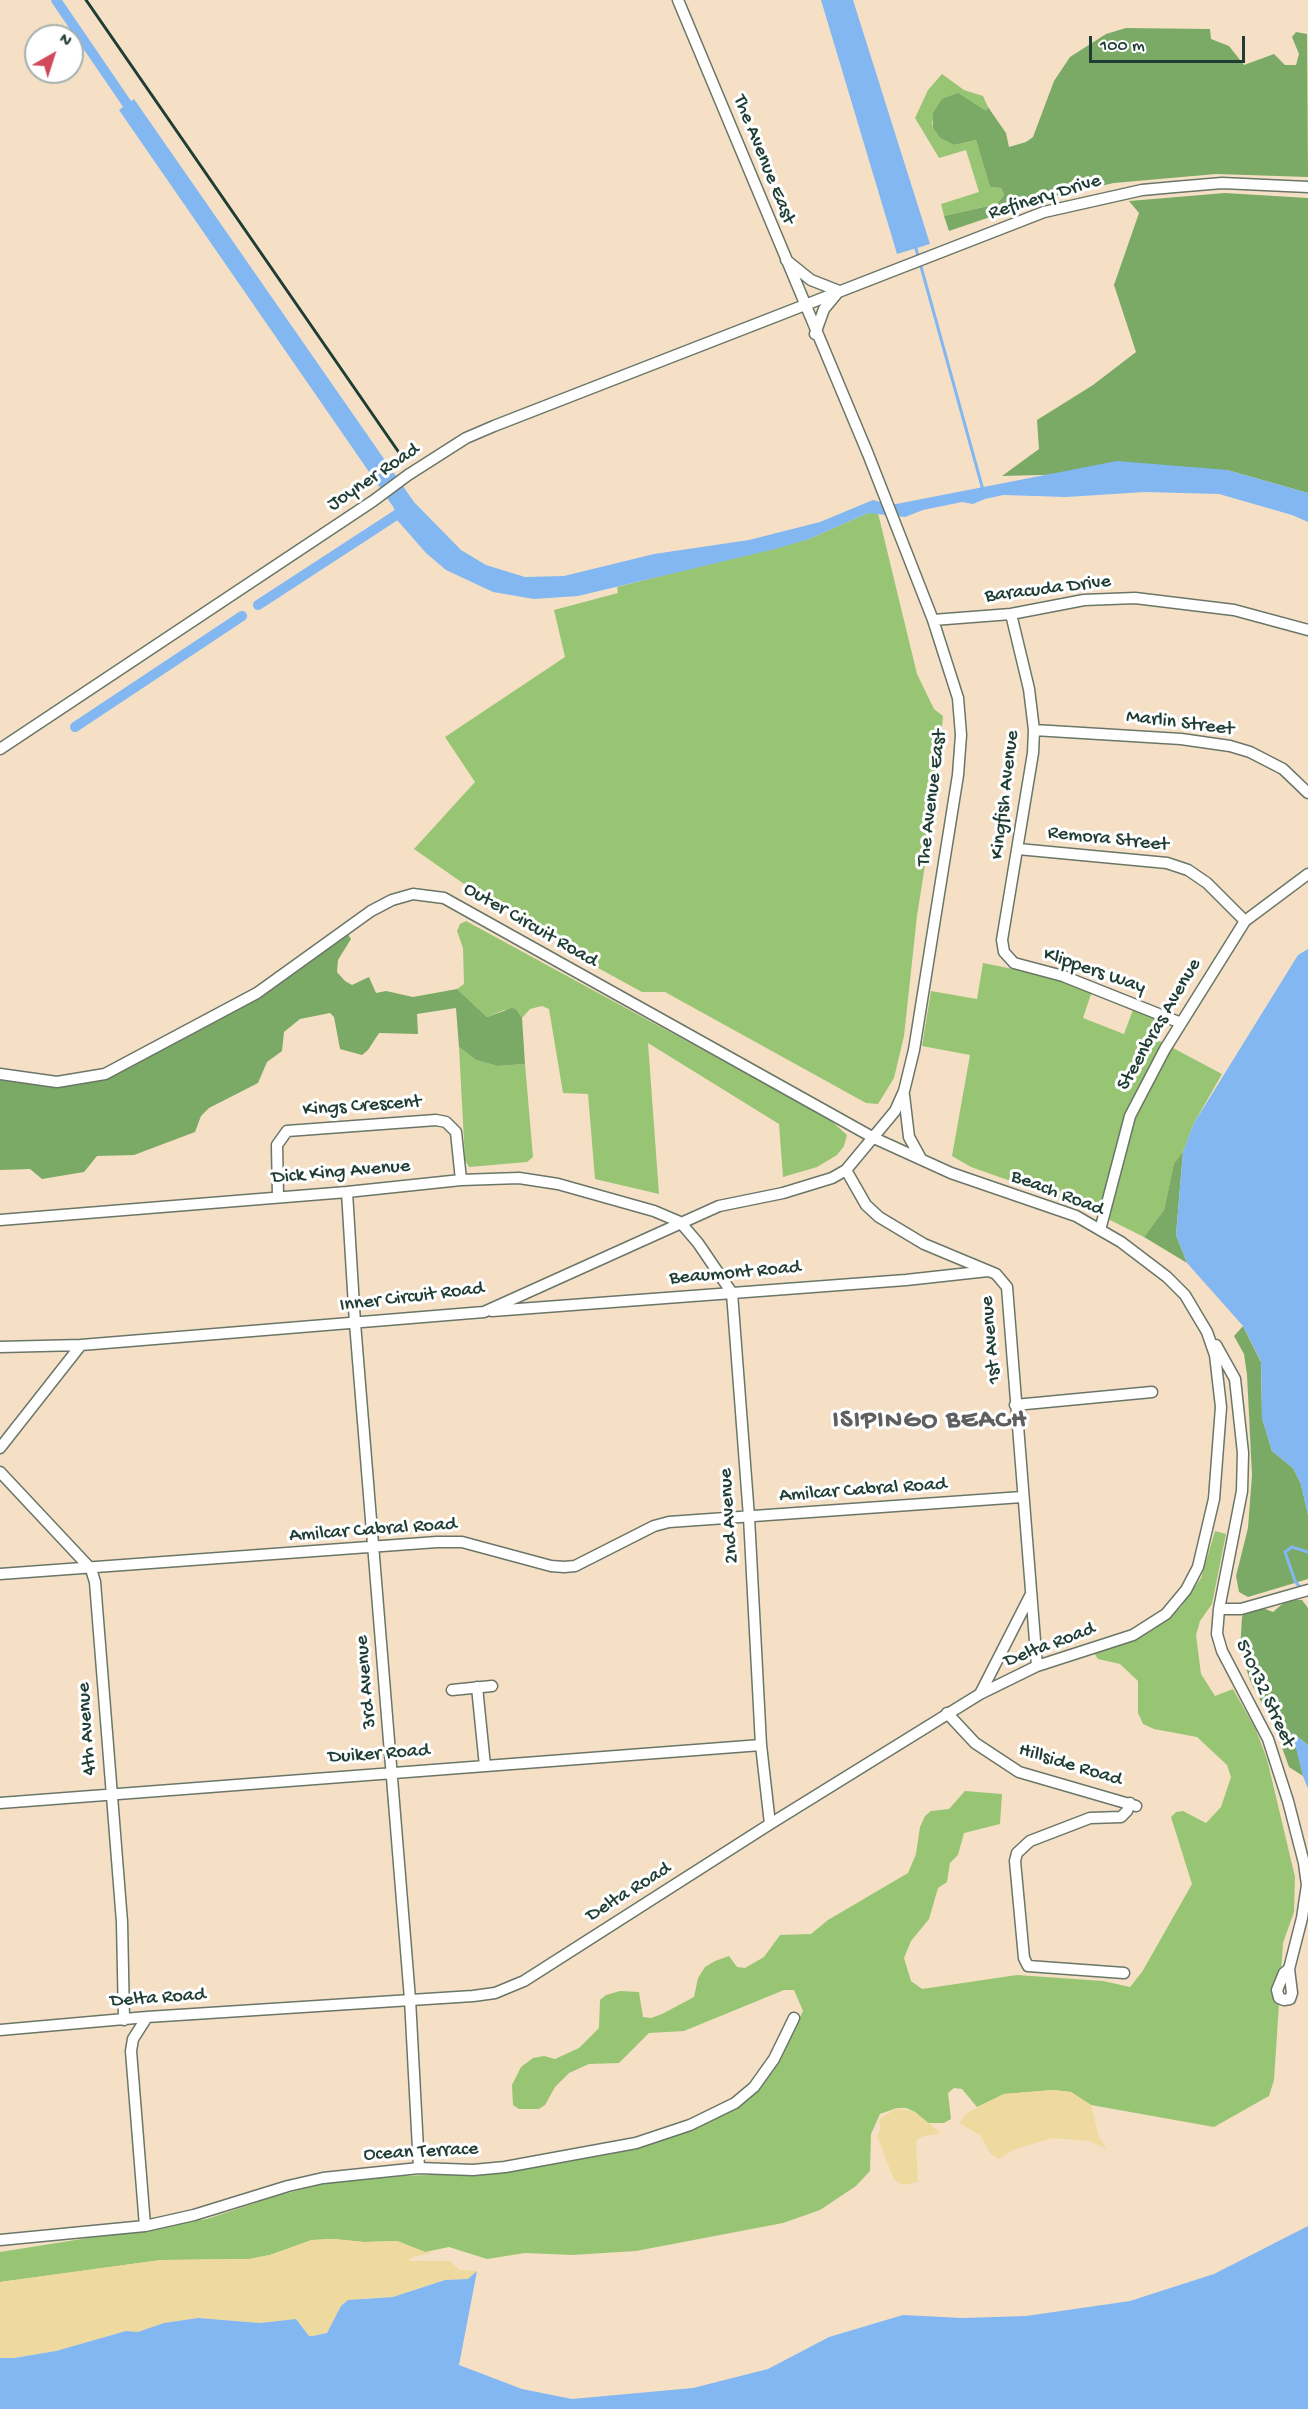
<!DOCTYPE html>
<style>
body{margin:0}
#map{position:relative;width:1308px;height:2409px;overflow:hidden;background:#f5e0c6;font-family:"Gochi Hand",sans-serif}
canvas{display:block}
.north{position:absolute;left:24px;top:24px;width:60px;height:60px;box-sizing:border-box;background:#fff;border:2px solid #a5b1ae;border-radius:50%;rotate:39deg;font-size:16px;font-weight:700;line-height:24px;text-align:center;color:#1f3d34}
.north::after{content:'';display:block;margin:auto;width:21px;height:27px;background:#d1495b;clip-path:polygon(50% 0,100% 100%,50% 72%,0 100%)}
.scale{position:absolute;left:1089px;top:36px;width:156px;height:27px;box-sizing:border-box;border:3px solid #1f3d34;border-top:0;padding-left:8px;font-size:18px;line-height:21px;white-space:nowrap;color:#1f3d34;-webkit-text-stroke:4px #fff;paint-order:stroke}
</style>
<div id="map">
<canvas width="1308" height="2409"></canvas>
<div class="north">N</div>
<div class="scale">100 m</div>
</div>
<script>
const g = document.querySelector('canvas').getContext('2d');
g.lineJoin = 'round';
function fillPath(path, color) { g.fillStyle = color; g.fill(path, 'evenodd'); }
const poly = rows => new Path2D(rows.map(r => 'M' + r).join(''));
function trace(path, color, width, dash) { g.strokeStyle = color; g.lineWidth = width; g.lineCap = dash ? 'butt' : 'round'; g.setLineDash(dash || []); g.stroke(path); }
function write(font, color, halo, rows, align = 'center') {
  g.font = font + ' "Gochi Hand",sans-serif'; g.lineWidth = 6; g.setLineDash([]); g.textBaseline = 'middle'; g.strokeStyle = halo; g.fillStyle = color; for (const [text, x, y, turn = 0] of rows) {
    g.save(); g.translate(x, y); g.rotate((+turn || 0) * Math.PI / 180); g.textAlign = isNaN(turn) ? turn : align; if (halo) g.strokeText(text, 0, 0); g.fillText(text, 0, 0); g.restore();
  }
}
const green = poly([
 [942,74,964,90,983,96,988,107,986,112,932,121,933,128,940,138,954,145,976,140,990,187,1001,188,1004,195,997,204,944,216,941,204,979,192,966,150,939,158,915,118,928,90],
 [868,513,878,513,917,674,934,709,943,716,935,802,917,916,904,1036,894,1078,878,1104,866,1103,665,992,642,992,578,957,505,903,497,907,414,849,475,782,445,737,565,657,554,610,618,593,617,587,809,539],
 [466,921,828,1118,847,1135,844,1146,837,1155,817,1167,783,1177,779,1124,648,1043,659,1194,595,1179,588,1094,563,1093,549,1009,542,1006,530,1009,522,1018,517,1010,504,1010,487,1017,457,989,464,984,463,948,457,931,460,924],
 [983,963,1043,975,1092,991,1083,1018,1124,1034,1134,1007,1160,1019,1164,1027,1158,1040,1222,1074,1194,1123,1183,1152,1174,1163,1164,1210,1144,1237,1084,1207,971,1167,952,1156,970,1055,922,1046,931,991,977,999],
 [459,1047,476,1060,497,1066,525,1064,533,1157,527,1162,469,1167,465,1160],
 [1215,1531,1226,1534,1212,1604,1200,1621,1196,1635,1201,1674,1215,1696,1233,1689,1256,1730,1267,1759,1295,1877,1294,1912,1283,1943,1274,2080,1269,2096,1214,2127,1091,2105,1071,2092,1053,2090,1004,2094,977,2107,962,2089,954,2088,948,2093,951,2119,944,2123,927,2123,915,2112,906,2108,897,2108,880,2114,871,2134,870,2171,856,2186,820,2210,783,2223,636,2251,572,2255,525,2253,487,2259,449,2247,425,2252,397,2241,364,2242,333,2239,312,2240,270,2255,249,2259,161,2260,0,2282,0,2252,207,2219,276,2196,327,2183,377,2177,502,2172,606,2155,651,2144,719,2117,729,2111,779,2059,803,2011,794,1990,784,1990,684,2031,649,2033,619,2063,589,2064,569,2073,555,2087,545,2105,539,2109,519,2109,513,2105,512,2085,521,2067,533,2058,544,2056,555,2059,579,2048,599,2028,600,2000,606,1995,620,1991,639,1992,643,2017,651,2018,662,2014,694,1997,698,1978,705,1967,715,1961,729,1956,737,1967,745,1968,764,1957,780,1935,811,1934,828,1920,908,1873,916,1854,920,1827,925,1816,931,1811,949,1809,965,1791,1002,1794,1000,1824,964,1833,958,1855,950,1863,947,1882,938,1888,929,1919,911,1941,904,1958,911,1981,922,1989,1017,1975,1103,1981,1130,1987,1142,1972,1192,1884,1171,1817,1176,1812,1183,1811,1206,1823,1221,1807,1231,1777,1227,1765,1197,1737,1154,1729,1143,1724,1138,1713,1138,1681,1120,1664,1098,1659,1094,1653,1150,1632,1180,1608,1201,1578]
]);
const forest = poly([
 [1126,28,1210,29,1211,39,1229,46,1244,65,1274,54,1285,65,1296,65,1299,54,1292,37,1296,32,1307,34,1308,177,1216,174,1114,183,1046,198,949,231,944,216,997,204,1004,195,1001,188,990,187,976,140,954,145,940,138,933,128,933,113,942,99,958,93,986,111,988,107,1006,133,1009,147,1026,142,1033,137,1054,81,1070,57,1106,34],
 [1225,193,1308,198,1308,493,1227,470,1002,476,1039,449,1037,420,1093,385,1136,352,1114,285,1139,213,1129,201],
 [347,933,351,939,338,960,337,972,345,981,352,985,369,977,376,993,386,991,413,997,457,989,487,1017,512,1008,517,1010,522,1018,525,1064,497,1066,476,1060,459,1047,456,1008,417,1014,418,1034,379,1033,368,1050,362,1055,340,1049,334,1017,330,1013,300,1019,284,1032,282,1051,267,1062,258,1083,209,1108,201,1116,195,1132,134,1155,97,1156,84,1172,42,1179,30,1169,0,1170,0,1080,43,1085,110,1074,128,1068,245,1004],
 [1183,1152,1176,1235,1187,1263,1144,1237,1164,1210,1174,1163],
 [1243,1326,1261,1362,1262,1418,1272,1451,1293,1468,1301,1484,1308,1515,1308,1579,1248,1597,1239,1592,1236,1576,1248,1528,1252,1475,1247,1375,1244,1354,1234,1336],
 [1287,1600,1302,1600,1308,1608,1308,1745,1293,1733,1303,1776,1289,1767,1274,1725,1251,1683,1240,1650,1242,1617,1245,1611,1260,1607,1273,1612]
]);
const sand = poly([
 [1053,2090,1071,2092,1091,2105,1099,2137,1107,2149,1089,2141,1052,2138,1013,2150,999,2159,990,2153,980,2135,959,2123,967,2113,1004,2094],
 [897,2108,915,2112,941,2133,921,2137,916,2141,918,2182,903,2185,894,2180,877,2136,881,2129,879,2122,881,2118],
 [333,2239,364,2242,397,2241,425,2252,435,2252,413,2257,408,2261,450,2261,460,2270,477,2271,468,2279,444,2280,393,2297,365,2298,341,2306,327,2333,313,2337,309,2336,296,2319,260,2323,198,2318,164,2323,138,2332,126,2331,56,2351,14,2358,0,2358,0,2282,161,2260,249,2259,270,2255,312,2240]
]);
const water = poly([
 [821,0,853,0,930,244,897,254],
 [134,99,414,502,461,550,486,565,525,577,564,576,654,554,749,540,820,522,873,500,891,505,1117,461,1227,470,1308,493,1308,522,1292,515,1219,494,1145,492,1066,497,1003,495,985,499,973,504,962,502,923,510,905,517,868,513,809,539,775,549,578,596,534,599,493,592,446,570,426,553,397,520,394,508,119,110],
 [1308,949,1308,1515,1301,1484,1293,1468,1272,1451,1262,1418,1261,1361,1243,1326,1187,1263,1176,1235,1183,1152,1194,1123,1298,955],
 [1292,1732,1308,1745,1308,1789,1303,1776],
 [1308,2226,1308,2409,0,2409,0,2358,14,2358,56,2351,126,2331,138,2332,164,2323,198,2318,260,2323,296,2319,309,2336,313,2336,327,2333,341,2306,348,2300,393,2297,445,2280,468,2279,477,2271,459,2365,522,2389,572,2399,693,2388,768,2369,829,2337,903,2315,962,2318,1026,2316,1130,2301,1214,2274]
]);
const stream = poly([
 [915,245,983,490],
 [1302,1590,1295,1581,1285,1552,1292,1547,1308,1552]
]);
const canal = poly([
 [56,0,134,114],
 [258,605,404,510],
 [75,727,242,616]
]);
const minor = poly([
 [786,260,811,280,839,291,824,309,815,334],
 [1011,614,1029,689,1034,730,1033,753,1002,940,1004,952,1014,963,1063,976,1181,1023],
 [933,620,1011,614,1084,600,1135,598,1234,610,1308,630],
 [1034,730,1181,739,1230,746,1250,752,1283,769,1308,793],
 [0,749,373,501,408,475,466,438,494,426,1044,212,1142,190,1175,187,1222,183,1308,187],
 [1018,849,1167,863,1188,870,1207,883,1245,921],
 [0,1074,57,1082,105,1074,257,993,371,911,392,900,413,894,444,898,874,1138,951,1173,1076,1216,1121,1242,1167,1277,1185,1295,1207,1332,1215,1355,1221,1407,1214,1499,1198,1567,1186,1590,1166,1614,1133,1635,1037,1666,980,1694,770,1824,524,1981,495,1993,473,1996,147,2017,0,2030],
 [904,1095,909,1137,920,1157],
 [846,1170,866,1205,879,1217,924,1244,996,1274,1007,1287,1037,1666],
 [347,1192,355,1323,410,1999,419,2168],
 [278,1197,277,1145,287,1131,436,1120,446,1122,456,1132,461,1180],
 [0,1220,347,1192,461,1180,519,1178,558,1184,654,1211,680,1222,698,1243,732,1293,749,1517,761,1745,770,1824],
 [1100,1230,1130,1116,1165,1049,1245,921,1308,874],
 [492,1311,906,1280,988,1271],
 [1216,1345,1235,1379,1243,1453,1242,1491,1219,1609,1217,1634,1222,1651,1268,1739,1288,1801,1304,1863,1307,1885,1302,1918,1289,1969,1284,1973,1277,1990,1279,1998,1284,2000,1290,1999,1292,1993,1289,1969],
 [0,1347,81,1345,484,1312,719,1206,783,1193,832,1178,846,1170,895,1111,904,1091,914,1050,958,775,961,735,958,698,933,620,868,454,678,0],
 [1015,1405,1152,1392],
 [0,1448,81,1345],
 [0,1472,91,1569,95,1582,122,1922,124,2020],
 [0,1574,437,1542,462,1542,551,1566,564,1567,575,1566,654,1526,669,1522,1022,1497],
 [1219,1609,1241,1609,1308,1590],
 [477,1687,485,1766],
 [452,1690,492,1686],
 [980,1694,1031,1594],
 [947,1713,975,1743,1019,1772,1136,1806],
 [0,1803,761,1745],
 [1124,1973,1028,1966,1024,1958,1015,1861,1017,1853,1030,1841,1090,1818,1121,1817,1127,1811,1130,1803],
 [145,2226,131,2051,133,2039,147,2017],
 [0,2240,145,2226,194,2215,288,2186,323,2178,419,2168,473,2170,505,2167,636,2143,690,2125,735,2103,754,2087,774,2059,794,2018]
]);
const rail = poly([
 [86,0,400,454]
]);
const streetNames = [
 ["The Avenue East",763,160,68],
 ["Refinery Drive",1045,198,-17],
 ["Joyner Road",374,478,-34],
 ["Baracuda Drive",1048,590,-7],
 ["Marlin Street",1180,724,7],
 ["Kingfish Avenue",1006,795,-83],
 ["The Avenue East",933,798,-83],
 ["Remora Street",1108,840,6],
 ["Outer Circuit Road",530,926,30],
 ["Klippers Way",1094,972,19],
 ["Steenbras Avenue",1160,1025,-60],
 ["Kings Crescent",362,1107,-4],
 ["Dick King Avenue",341,1173,-5],
 ["Beach Road",1057,1194,21],
 ["Beaumont Road",735,1274,-5],
 ["Inner Circuit Road",412,1298,-7],
 ["1st Avenue",992,1340,-95],
 ["Amilcar Cabral Road",863,1491,-4],
 ["2nd Avenue",730,1516,-94],
 ["Amilcar Cabral Road",373,1531,-4],
 ["Delta Road",1050,1646,-21],
 ["3rd Avenue",367,1682,-95],
 ["510132 Street",1264,1694,65],
 ["4th Avenue",88,1729,-94],
 ["Duiker Road",379,1755,-4],
 ["Hillside Road",1070,1766,17],
 ["Delta Road",629,1893,-32],
 ["Delta Road",158,1999,-4],
 ["Ocean Terrace",421,2153,-3]
];
const districtNames = [
 ["ISIPINGO BEACH",930,1422]
];
fillPath(green, '#98c573');
fillPath(forest, '#7aaa65');
fillPath(sand, '#eeda9e');
fillPath(water, '#83b7f1');
trace(stream, '#83b7f1', 3);
trace(canal, '#83b7f1', 10);
trace(minor, '#6a7667', 13);
trace(minor, '#fff', 10);
trace(rail, '#1f3d34', 3);
write('20px', '#1f3d34', '#fff', streetNames);
g.letterSpacing = '1.5px';
write('bold 26px', '#605f60', '#fff', districtNames);
g.letterSpacing = '0px';
</script>
